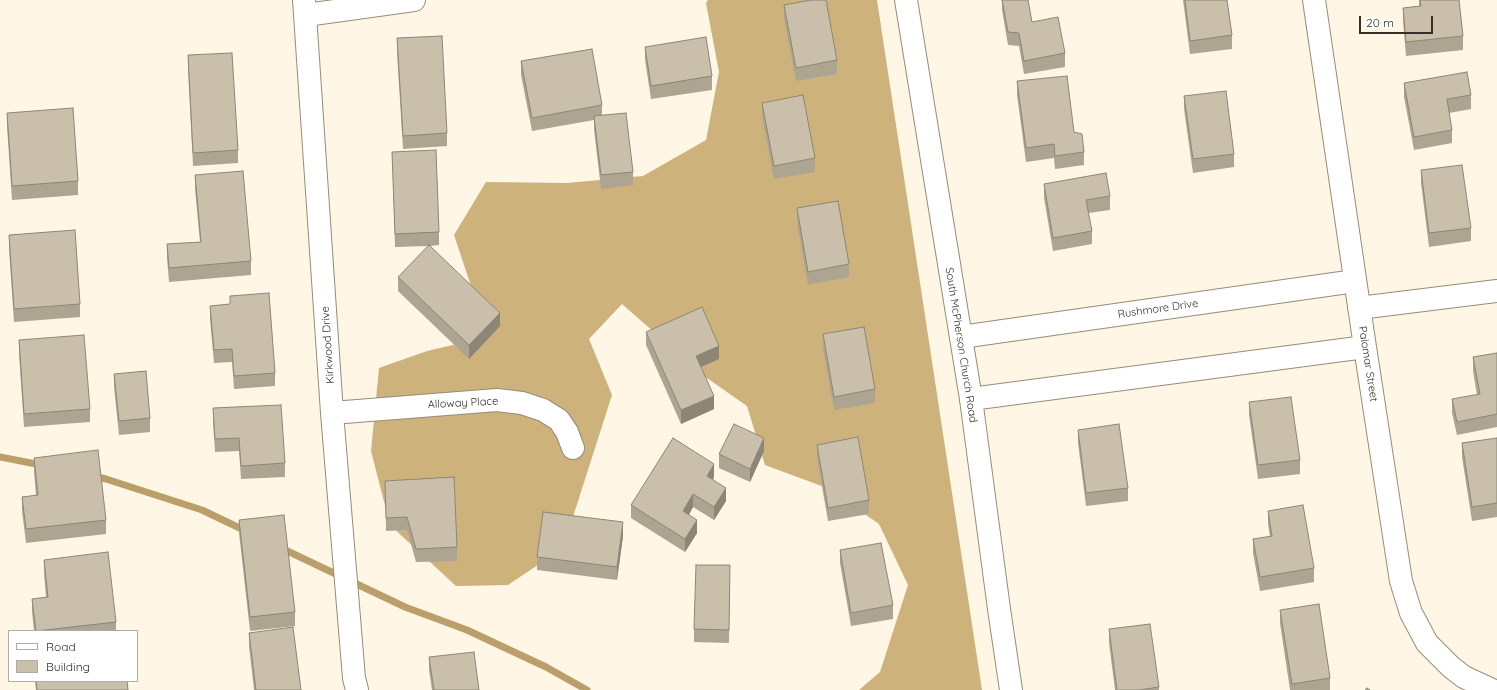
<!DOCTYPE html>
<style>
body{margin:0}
#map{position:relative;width:1497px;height:690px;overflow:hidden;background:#fff6e5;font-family:Quicksand,sans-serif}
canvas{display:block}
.legend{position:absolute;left:8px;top:630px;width:130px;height:52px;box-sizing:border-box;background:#fff;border:1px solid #aeaca9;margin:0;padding:5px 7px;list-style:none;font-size:12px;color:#342f27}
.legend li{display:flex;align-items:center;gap:8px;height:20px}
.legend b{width:20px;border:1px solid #aeaca9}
.scale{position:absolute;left:1359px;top:16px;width:74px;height:18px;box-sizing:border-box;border:2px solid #342f27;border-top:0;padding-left:5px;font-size:12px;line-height:14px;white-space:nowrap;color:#342f27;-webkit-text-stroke:3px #fff;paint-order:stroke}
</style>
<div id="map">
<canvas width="1497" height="690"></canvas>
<ul class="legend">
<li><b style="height:5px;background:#fff"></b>Road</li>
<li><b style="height:11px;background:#cabfaa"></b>Building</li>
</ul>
<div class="scale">20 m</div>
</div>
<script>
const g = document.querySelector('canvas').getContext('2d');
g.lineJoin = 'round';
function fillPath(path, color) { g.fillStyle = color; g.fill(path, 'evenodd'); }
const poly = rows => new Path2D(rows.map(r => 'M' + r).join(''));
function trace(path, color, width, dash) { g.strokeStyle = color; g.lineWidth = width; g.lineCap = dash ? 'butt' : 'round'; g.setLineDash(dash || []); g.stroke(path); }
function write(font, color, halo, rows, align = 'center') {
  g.font = font + ' Quicksand,sans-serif'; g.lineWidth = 3.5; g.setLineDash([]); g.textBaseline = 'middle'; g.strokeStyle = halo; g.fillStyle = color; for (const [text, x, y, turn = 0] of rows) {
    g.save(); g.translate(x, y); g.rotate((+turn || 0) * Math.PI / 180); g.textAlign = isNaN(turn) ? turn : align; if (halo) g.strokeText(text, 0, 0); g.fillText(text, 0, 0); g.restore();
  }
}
const forest = poly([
 [708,0,877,0,982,690,859,690,880,672,908,585,879,524,827,488,765,465,747,406,704,376,622,304,589,339,612,395,563,548,508,585,456,586,390,525,371,451,379,368,427,351,470,341,475,298,454,235,486,182,567,183,643,176,706,140,719,72,706,3]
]);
const stream = poly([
 [0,457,41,465],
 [93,476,106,479,202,510,248,532],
 [279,547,405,607,467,630,546,667,587,690]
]);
const minor = poly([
 [304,0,332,413,354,678,357,690],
 [1314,0,1365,347,1401,581,1411,613,1427,643,1451,667,1464,677,1492,690],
 [306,15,414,0],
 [1359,308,1497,291],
 [961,337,1355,281],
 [971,399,1365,347],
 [332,413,497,400,522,403,543,410,559,420,567,432,573,448]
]);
const major = poly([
 [906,0,971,399,999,609,1011,690]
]);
const wall = poly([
 [1002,0,1028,0,1032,22,1065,53,1065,67,1024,74,1019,46,1008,45,1002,10],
 [1183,0,1227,0,1232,35,1232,49,1190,54],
 [1419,0,1459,0,1463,36,1463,50,1406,56,1403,21,1403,8,1419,6],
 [784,5,837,60,837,74,796,81,784,18],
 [397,38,447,133,447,146,403,149,397,52],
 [645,47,712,76,712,90,651,99,645,60],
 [188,55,238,150,238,163,193,166,188,69],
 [521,61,602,105,602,115,633,172,633,185,601,189,594,130,594,120,532,131,521,75],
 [1017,81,1074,132,1084,152,1084,165,1055,169,1054,158,1026,162,1017,95],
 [1404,83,1471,95,1471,109,1449,113,1452,130,1452,143,1414,150,1404,97],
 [1184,96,1234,154,1234,167,1193,173,1184,109],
 [762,103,815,158,815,172,774,179,762,116],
 [7,113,78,181,78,195,12,200,7,126],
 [392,152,439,232,439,245,430,246,500,326,469,359,398,291,398,277,429,246,395,247],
 [1421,170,1471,228,1471,241,1429,247,1421,183],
 [195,175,251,261,251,275,169,282,167,258,167,244,200,242,195,189],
 [1044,184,1110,196,1110,210,1088,213,1092,231,1092,244,1053,251,1044,198],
 [797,208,849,264,849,277,808,285,797,222],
 [9,235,80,304,80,317,14,322,9,249],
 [230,296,275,373,275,386,234,389,232,362,214,363,210,319,210,306,230,304],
 [646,332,719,359,701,367,714,409,681,424,646,345],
 [823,334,875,389,875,403,834,410,823,348],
 [19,340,90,409,90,422,24,427,19,354],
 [1497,353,1497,427,1457,435,1452,413,1452,399,1477,395,1473,371,1473,357],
 [114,374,150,418,150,432,119,435,114,387],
 [1249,402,1300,460,1300,474,1258,479,1249,415],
 [213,408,285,463,285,477,241,479,239,451,215,452,213,422],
 [1078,430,1128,488,1128,501,1086,506,1078,443],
 [1497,438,1497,517,1472,521,1462,457,1462,443],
 [817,445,869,500,869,514,828,521,817,458],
 [764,451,750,482,719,468,719,454],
 [34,458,106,520,106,534,26,543,22,511,22,497,36,495,34,472],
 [714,477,713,479,726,501,714,520,693,507,689,515,697,533,685,552,631,518,631,505],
 [385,481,457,547,457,561,416,562,407,530,386,531],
 [1268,511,1314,568,1314,582,1260,591,1253,553,1253,539,1270,537,1268,524],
 [239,520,295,612,295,626,250,631,239,533],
 [623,536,617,580,537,570,537,557],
 [840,550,893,605,893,619,851,626,840,563],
 [44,560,116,622,116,631,34,631,32,612,32,599,46,597,44,573],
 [730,579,729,643,694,642,694,629],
 [1280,610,1330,678,1330,690,1290,690,1280,623],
 [1109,629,1159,687,1159,690,1115,690,1109,643],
 [249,633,301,690,254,690,249,646],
 [429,657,479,690,432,690,429,670],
 [35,681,127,681,128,690,36,690]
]);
const shadedWall = poly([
 [500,313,500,326,469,359,469,345],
 [719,346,719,359,696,369,696,356],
 [714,396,714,409,681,424,681,410],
 [764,438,764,451,750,482,750,469],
 [714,464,714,477,707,489,707,476],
 [726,488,726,501,714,520,714,507],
 [693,494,693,507,683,524,683,511],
 [697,520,697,533,685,552,685,539],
 [623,522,623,536,617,580,617,567]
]);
const building = poly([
 [811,0,826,0,837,60,796,68,784,5,811,0],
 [1002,0,1028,0,1032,22,1058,17,1065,53,1024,61,1019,33,1008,32,1002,0],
 [1185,0,1227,0,1232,35,1190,41,1185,0],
 [1420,0,1459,0,1463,36,1406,42,1403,8,1421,6,1420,0],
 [442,36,447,133,403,136,397,38,442,36],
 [706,37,712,76,651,86,645,47,706,37],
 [592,49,602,105,532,118,521,61,592,49],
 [232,53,238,150,193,153,188,55,232,53],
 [1467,72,1471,95,1447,99,1452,130,1414,137,1404,83,1467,72],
 [1067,76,1074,132,1082,134,1084,152,1055,156,1054,144,1026,148,1017,81,1067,76],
 [1226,91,1234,154,1193,159,1184,96,1226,91],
 [803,95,815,158,774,166,762,103,803,95],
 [73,108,78,181,12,186,7,113,73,108],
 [626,113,633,172,601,175,594,116,626,113],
 [436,150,439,232,395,234,392,152,436,150],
 [1462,165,1471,228,1429,233,1421,170,1462,165],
 [243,171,251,261,169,268,167,244,201,242,195,175,243,171],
 [1106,173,1110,196,1086,200,1092,231,1053,238,1044,184,1106,173],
 [838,201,849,264,808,272,797,208,838,201],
 [75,230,80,304,14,309,9,235,75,230],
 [429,245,500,313,469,345,398,277,429,245],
 [269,293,275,373,234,376,232,349,214,350,210,306,230,304,230,296,269,293],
 [702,307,719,346,696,356,714,396,681,410,646,332,702,307],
 [864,327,875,389,834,397,823,334,864,327],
 [84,335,90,409,24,414,19,340,84,335],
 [1497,353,1497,414,1457,422,1452,399,1480,394,1473,357,1497,353],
 [146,371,150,418,119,421,114,374,146,371],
 [1291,397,1300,460,1258,465,1249,402,1291,397],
 [281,405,285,463,241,466,239,438,215,439,213,408,281,405],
 [734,424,764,438,750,469,719,454,734,424],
 [1119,424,1128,488,1086,493,1078,430,1119,424],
 [858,437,869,500,828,508,817,445,858,437],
 [673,438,714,464,707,476,726,488,714,507,693,494,683,511,697,520,685,539,631,505,673,438],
 [1497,438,1497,503,1472,507,1462,443,1497,438],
 [98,450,106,520,26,529,22,497,38,495,34,458,98,450],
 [454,477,457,547,416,549,407,517,386,518,385,481,454,477],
 [1303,505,1314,568,1260,577,1253,539,1272,536,1268,511,1303,505],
 [543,512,623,522,617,567,537,557,543,512],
 [284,515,295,612,250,617,239,520,284,515],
 [881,543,893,605,851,613,840,550,881,543],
 [108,552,116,622,36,631,32,599,48,597,44,560,108,552],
 [696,565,730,565,729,630,694,629,696,565],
 [1319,604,1330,678,1292,684,1280,610,1319,604],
 [1150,624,1159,687,1139,690,1117,690,1109,629,1150,624],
 [293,627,301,690,256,690,249,633,293,627],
 [474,652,479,690,434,690,429,657,474,652],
 [36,681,127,681,128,690,37,690,36,681],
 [1367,688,1370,690,1365,690,1367,688]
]);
const streetNames = [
 ["Rushmore Drive",1158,309,-8],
 ["Kirkwood Drive",328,345,-94],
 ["South McPherson Church Road",961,345,81],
 ["Palomar Street",1368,364,81],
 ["Alloway Place",463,403,-3]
];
fillPath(forest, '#ceb27c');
trace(stream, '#bb9f6a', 7);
trace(minor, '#968c78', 24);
trace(major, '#968c78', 24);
trace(minor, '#fff', 22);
trace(major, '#fff', 22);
fillPath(wall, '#aea492');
fillPath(shadedWall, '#8d8677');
fillPath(building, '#cabfaa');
trace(building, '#8d8677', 1);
write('11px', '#342f27', '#fff', streetNames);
</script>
